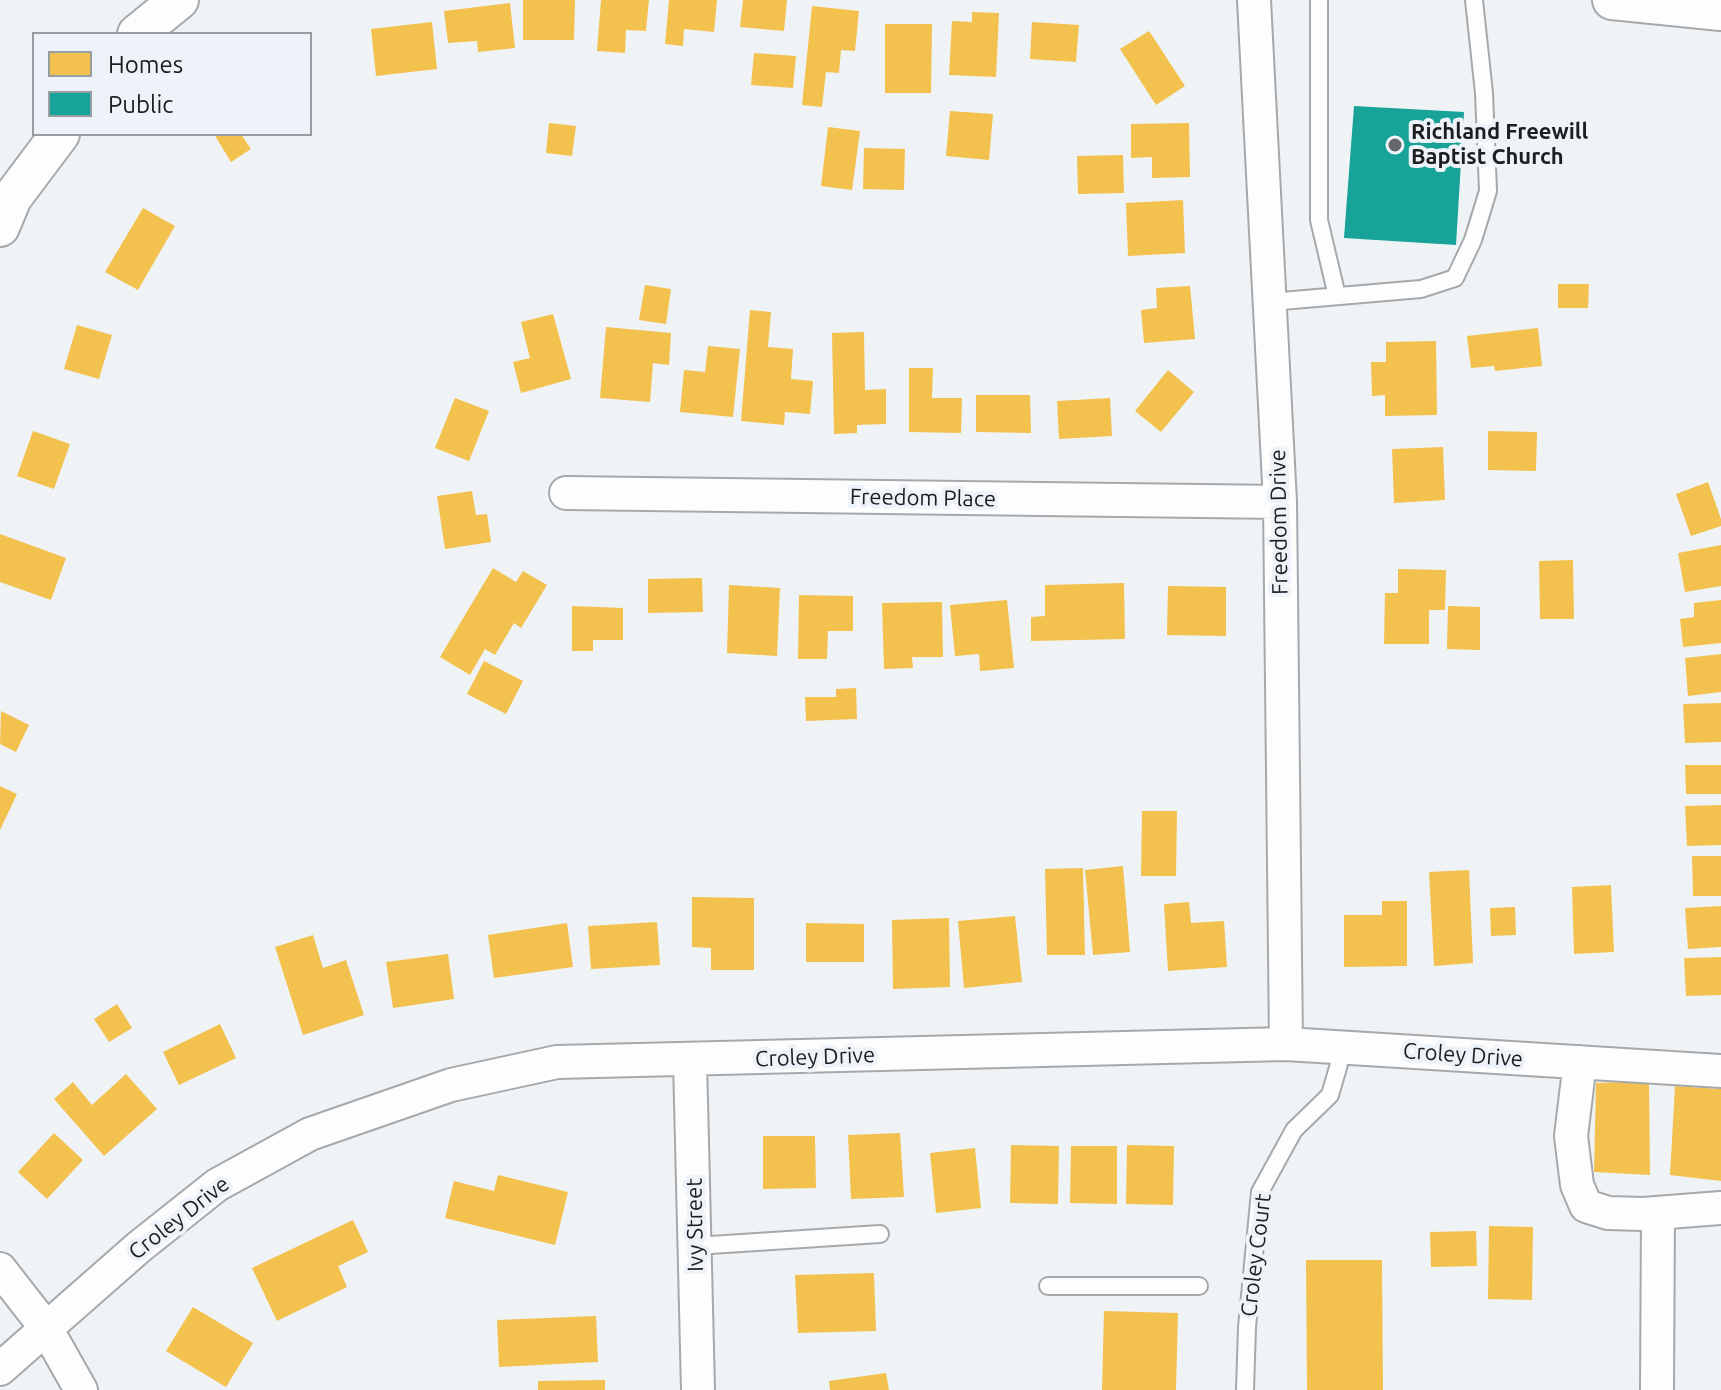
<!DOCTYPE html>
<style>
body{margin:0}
#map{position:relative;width:1721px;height:1390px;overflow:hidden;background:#f0f3f6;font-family:Ubuntu,sans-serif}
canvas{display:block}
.legend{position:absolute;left:32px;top:32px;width:280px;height:104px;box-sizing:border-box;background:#edf3f9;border:2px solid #999ea2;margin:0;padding:10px 14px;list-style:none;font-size:24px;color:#1c1e20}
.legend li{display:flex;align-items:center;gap:16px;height:40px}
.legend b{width:40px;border:2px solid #999ea2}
</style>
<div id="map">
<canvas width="1721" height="1390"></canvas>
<ul class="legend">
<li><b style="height:22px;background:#f2c14e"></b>Homes</li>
<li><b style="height:22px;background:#17a398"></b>Public</li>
</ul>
</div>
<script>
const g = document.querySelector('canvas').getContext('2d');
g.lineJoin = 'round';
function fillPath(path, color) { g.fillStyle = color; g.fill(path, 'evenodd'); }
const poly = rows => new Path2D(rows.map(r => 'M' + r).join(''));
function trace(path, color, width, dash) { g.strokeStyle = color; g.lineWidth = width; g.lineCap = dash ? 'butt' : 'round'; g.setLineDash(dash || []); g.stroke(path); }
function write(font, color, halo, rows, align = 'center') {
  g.font = font + ' Ubuntu,sans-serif'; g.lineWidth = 8; g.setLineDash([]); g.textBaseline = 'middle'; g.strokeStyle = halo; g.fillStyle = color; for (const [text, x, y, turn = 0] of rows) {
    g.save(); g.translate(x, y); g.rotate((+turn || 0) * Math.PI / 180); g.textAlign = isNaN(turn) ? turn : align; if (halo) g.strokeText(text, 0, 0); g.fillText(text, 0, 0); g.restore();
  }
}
const homes = poly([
 [523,0,575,0,574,40,523,40],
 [601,0,649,0,646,31,626,30,625,53,597,51],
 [669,0,717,0,714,32,684,29,683,46,665,44],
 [743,0,787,0,784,31,740,27],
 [510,3,515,48,478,52,477,41,448,43,444,11],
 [812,6,859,11,855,51,841,50,839,73,826,72,822,107,802,105],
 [972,12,999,13,996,77,949,75,952,21,972,22],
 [432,22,437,69,376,76,371,29],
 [1032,22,1079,25,1076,62,1030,59],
 [885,24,932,24,931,93,885,93],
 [1149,31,1185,86,1156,105,1120,49],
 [754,53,796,56,793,88,751,85],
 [950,111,993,114,989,160,946,156],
 [549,123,576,126,572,156,546,153],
 [1189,123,1190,177,1152,178,1152,157,1131,158,1131,124],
 [828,127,860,131,852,190,821,186],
 [214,134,241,134,251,149,231,162],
 [864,148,905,149,904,190,863,189],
 [1123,155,1124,193,1078,194,1077,156],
 [1183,200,1185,253,1128,256,1126,203],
 [143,208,175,226,138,290,105,272],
 [1558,284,1589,284,1588,308,1558,308],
 [645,285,671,289,666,324,639,320],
 [1190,286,1195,339,1144,343,1141,310,1157,308,1156,288],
 [750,310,771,312,768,347,793,349,791,379,813,381,810,414,785,412,784,425,741,421],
 [553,314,571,379,521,393,513,362,530,358,521,322],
 [77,325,112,335,99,379,64,369],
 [606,327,671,333,669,365,653,363,650,402,600,398],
 [1538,328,1542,366,1495,371,1494,366,1471,368,1467,336],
 [864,332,865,390,886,389,886,424,857,425,857,433,834,434,832,333],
 [1436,341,1437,415,1385,416,1385,395,1372,396,1371,362,1386,362,1386,342],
 [708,346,740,349,733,417,680,412,684,370,705,372],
 [909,368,933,368,932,398,962,398,961,433,909,432],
 [1168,370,1194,392,1161,432,1135,411],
 [976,395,1030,395,1031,433,976,432],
 [455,398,489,411,469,461,435,448],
 [1110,398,1112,436,1059,439,1057,401],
 [33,431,70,444,54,489,17,476],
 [1488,431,1537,432,1536,471,1488,470],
 [1443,447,1445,500,1394,503,1392,449],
 [1708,482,1721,519,1721,526,1691,536,1676,494],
 [472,491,476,515,487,514,491,542,445,549,437,496],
 [0,534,66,558,51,600,0,582],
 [1721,545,1721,586,1685,592,1678,553],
 [1573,560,1574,619,1540,619,1539,561],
 [493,568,516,582,523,571,547,585,521,628,514,623,495,655,485,649,470,675,440,657],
 [1398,569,1446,570,1445,610,1429,610,1429,644,1384,644,1385,593,1398,593],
 [702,578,703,612,648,613,648,579],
 [1124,583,1125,639,1031,641,1031,617,1045,616,1045,585],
 [729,585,780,588,777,656,727,653],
 [1168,586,1226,587,1226,636,1167,635],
 [799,595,853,596,853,631,828,631,827,659,798,659],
 [1007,600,1014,668,980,671,979,654,955,656,950,605],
 [1721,600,1721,643,1683,647,1680,619,1694,617,1694,603],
 [942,602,943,657,912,657,913,668,884,669,882,603],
 [572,606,623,608,623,640,593,640,593,651,572,651],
 [1448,606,1480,607,1480,650,1447,649],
 [1721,654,1721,692,1688,696,1685,658],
 [484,661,523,681,506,714,467,694],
 [856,688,857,719,806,721,805,697,836,697,836,689],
 [1721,703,1721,742,1685,743,1683,704],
 [1,711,29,725,16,752,0,744],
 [1685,765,1721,765,1721,794,1686,794],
 [0,786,17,794,0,830],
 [1721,805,1721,845,1687,846,1685,806],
 [1142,811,1177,811,1176,876,1141,876],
 [1692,856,1721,856,1721,896,1693,896],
 [1123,866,1130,952,1093,955,1085,870],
 [1083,868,1085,955,1047,955,1045,869],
 [1469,870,1473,963,1434,966,1429,872],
 [1611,885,1614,952,1574,954,1572,887],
 [692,897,754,898,754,970,711,970,711,948,692,947],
 [1382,901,1407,901,1407,966,1344,967,1344,915,1382,915],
 [1189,902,1191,923,1224,921,1227,967,1168,971,1164,904],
 [1721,906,1721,947,1688,949,1685,908],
 [1515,907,1516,935,1491,936,1490,908],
 [1015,916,1022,982,964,988,958,921],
 [949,918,950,987,893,989,892,920],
 [657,922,660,965,591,969,588,926],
 [567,923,573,967,494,978,488,935],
 [806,923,864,924,864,962,806,962],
 [313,935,323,968,346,960,364,1015,303,1035,275,947],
 [448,954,454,999,393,1008,386,962],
 [1721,957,1721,995,1686,996,1684,958],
 [117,1004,132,1028,109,1042,94,1019],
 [220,1024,236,1058,179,1085,163,1052],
 [126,1074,157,1109,104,1156,54,1099,73,1082,92,1105],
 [1649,1081,1650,1175,1594,1172,1596,1083],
 [1675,1086,1721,1089,1721,1181,1670,1175],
 [54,1133,83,1160,47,1199,18,1172],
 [900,1133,904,1197,851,1199,848,1135],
 [763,1136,815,1136,816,1188,763,1189],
 [1011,1145,1059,1146,1058,1204,1010,1203],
 [1127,1145,1174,1146,1173,1205,1126,1204],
 [1071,1146,1117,1146,1117,1204,1070,1203],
 [975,1148,981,1208,936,1213,930,1153],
 [498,1175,568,1192,555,1245,445,1218,454,1181,494,1191],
 [353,1220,368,1252,338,1266,347,1287,277,1321,252,1268],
 [1489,1226,1533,1227,1532,1300,1488,1299],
 [1476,1231,1477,1266,1431,1267,1430,1232],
 [1306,1260,1382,1260,1383,1390,1307,1390],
 [874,1273,876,1331,798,1333,795,1275],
 [193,1307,253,1343,226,1387,166,1351],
 [1104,1311,1178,1313,1176,1390,1102,1390],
 [596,1316,598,1362,499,1367,497,1320],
 [886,1373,889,1390,830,1390,829,1381],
 [605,1380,605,1390,538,1390,538,1381]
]);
const public = poly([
 [1354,106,1464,112,1456,245,1344,238]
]);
const service = poly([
 [1319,0,1319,220,1337,296],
 [1270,302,1421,289,1455,278,1473,240,1488,191,1484,93,1474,0],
 [695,1246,880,1234],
 [1048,1286,1199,1286],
 [1245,1390,1247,1327,1260,1192,1294,1130,1330,1095,1339,1064,1339,1047]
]);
const minor = poly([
 [1254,0,1280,502,1286,1044],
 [566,493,1280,502],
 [690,1060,698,1390],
 [1580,1062,1571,1136,1577,1185,1586,1206,1608,1213,1643,1214,1721,1208],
 [0,1269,46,1328,81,1390],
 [0,1369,139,1247,217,1185,310,1134,451,1085,557,1062,1286,1044,1721,1071],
 [1657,1390,1658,1213]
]);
const tertiary = poly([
 [1612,0,1721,11],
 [137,34,179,0],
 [0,227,12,198,60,134]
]);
const markers = [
 [1395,145,8,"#66696b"]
];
const poiNames = [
 ["Richland Freewill",1411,132],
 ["Baptist Church",1411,157]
];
const streetNames = [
 ["Freedom Place",923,498,1],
 ["Freedom Drive",1279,522,-91],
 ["Croley Drive",1463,1055,4],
 ["Croley Drive",815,1057,-2],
 ["Croley Drive",179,1218,-38],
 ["Ivy Street",695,1225,-91],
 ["Croley Court",1256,1255,-83]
];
fillPath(homes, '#f2c14e');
fillPath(public, '#17a398');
trace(service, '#a6a9ab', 20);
trace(minor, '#a6a9ab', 36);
trace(tertiary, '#a6a9ab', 42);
trace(service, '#fdfdfe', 16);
trace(minor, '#fdfdfe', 32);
trace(tertiary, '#fdfdfe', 38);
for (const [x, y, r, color] of markers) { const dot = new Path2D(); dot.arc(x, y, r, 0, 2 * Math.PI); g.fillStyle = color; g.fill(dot); trace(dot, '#edf3f9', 3); }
write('bold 22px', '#1c1e20', '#edf3f9', poiNames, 'left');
write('22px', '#1c1e20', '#edf3f9', streetNames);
</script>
